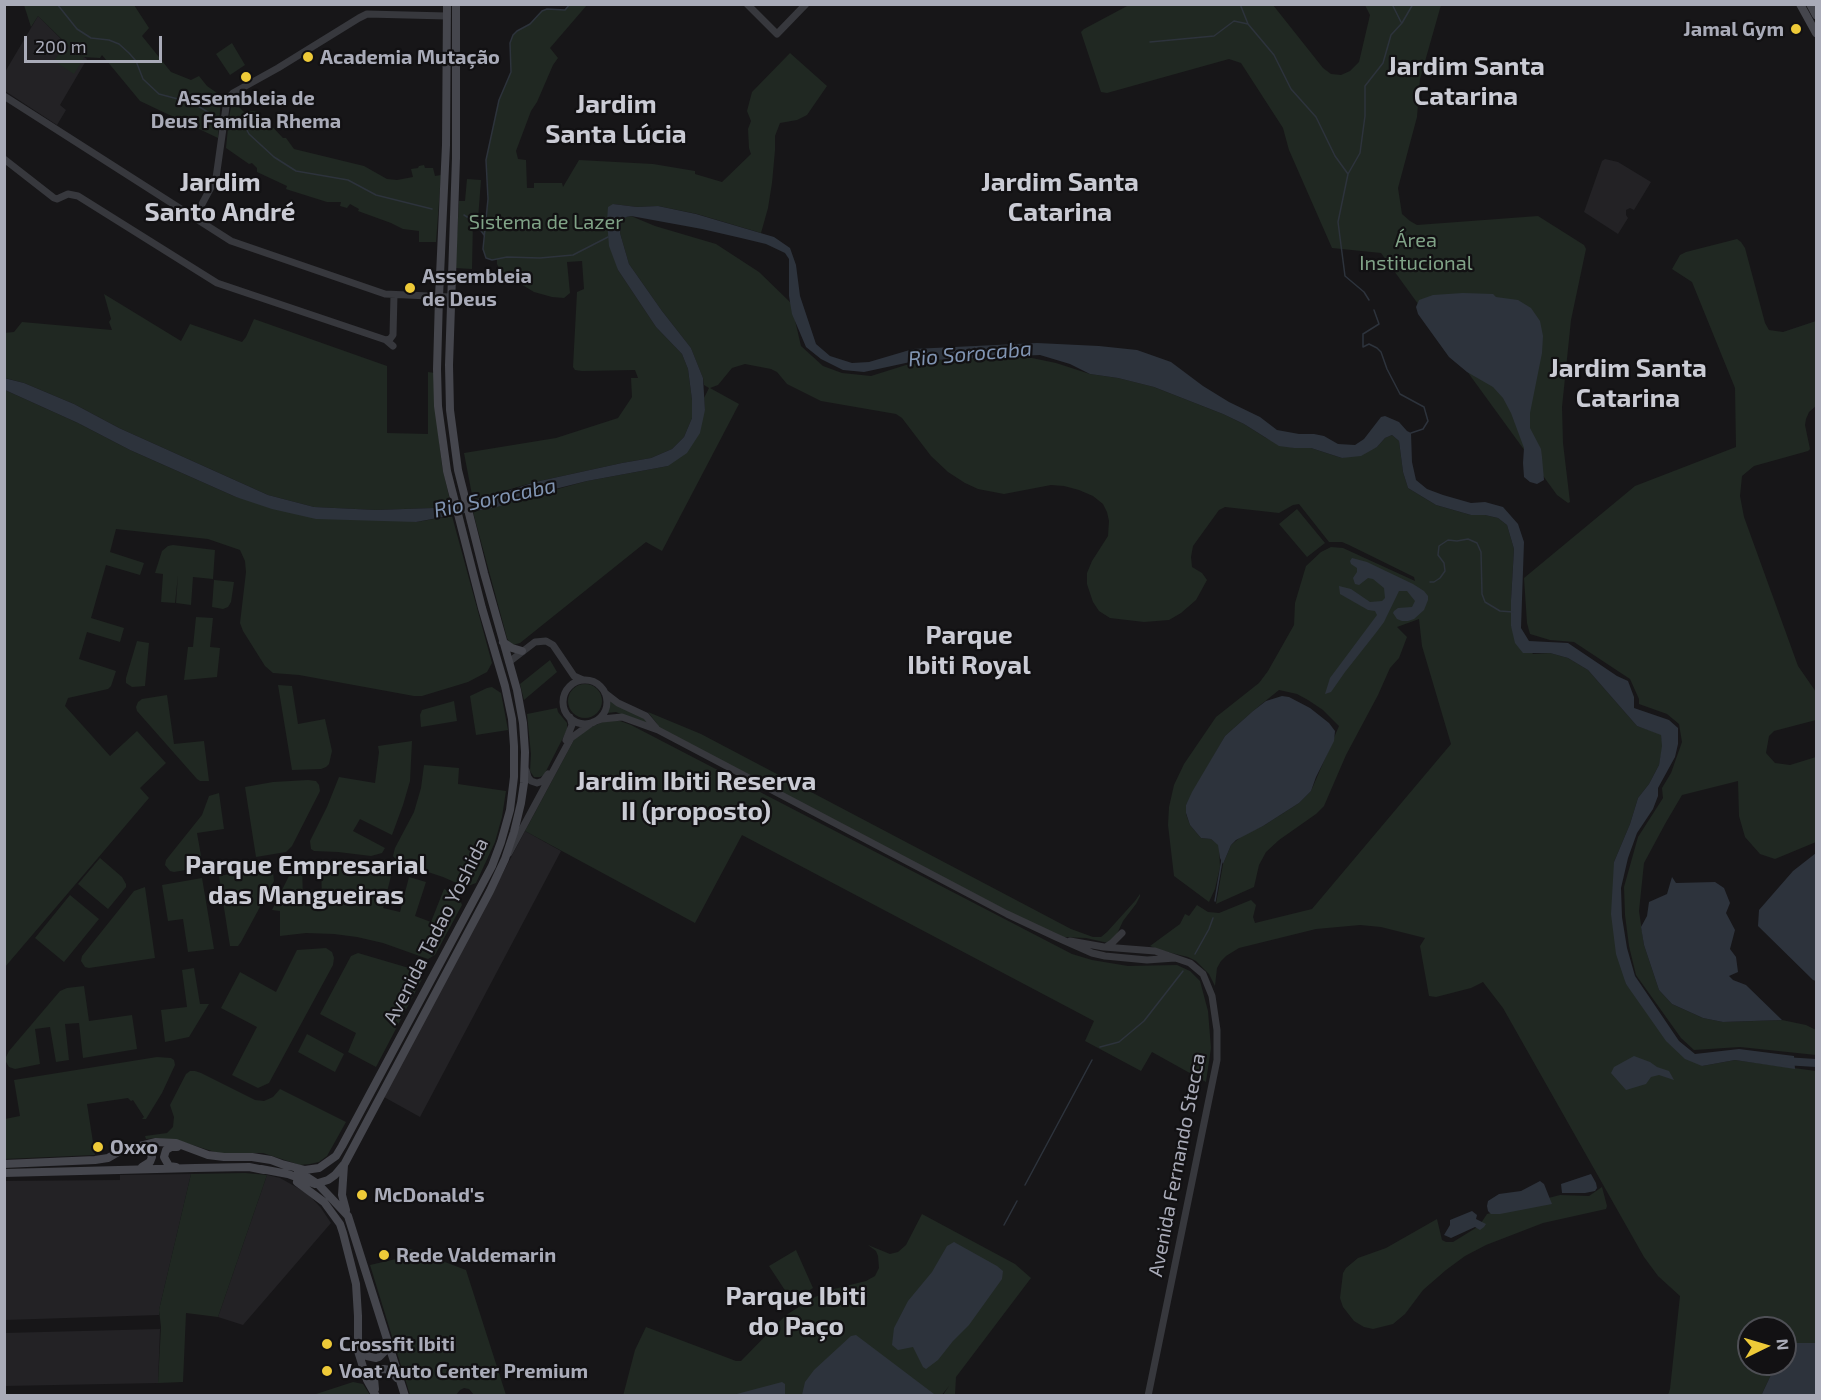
<!DOCTYPE html>
<meta charset="utf-8">
<style>
body{margin:0}
#map{position:relative;width:1821px;height:1400px;overflow:hidden;background:#171618;font-family:"Exo 2",sans-serif}
canvas{display:block}
.frame{position:absolute;inset:0;border:6px solid #a9abb8;pointer-events:none}
.north{position:absolute;left:1737px;top:1316px;width:60px;height:60px;box-sizing:border-box;background:#121113;border:2px solid #4e4f55;border-radius:50%;rotate:85deg;font-size:16px;font-weight:700;line-height:24px;text-align:center;color:#a9abb8}
.north::after{content:'';display:block;margin:auto;width:21px;height:27px;background:#eeca38;clip-path:polygon(50% 0,100% 100%,50% 72%,0 100%)}
.scale{position:absolute;left:24px;top:36px;width:138px;height:27px;box-sizing:border-box;border:3px solid #a9abb8;border-top:0;padding-left:8px;font-size:18px;line-height:21px;white-space:nowrap;color:#a9abb8;-webkit-text-stroke:4px #121113;paint-order:stroke}
</style>
<div id="map">
<canvas width="1821" height="1400"></canvas>
<div class="frame"></div>
<div class="north">N</div>
<div class="scale">200 m</div>
</div>
<script>
const g = document.querySelector('canvas').getContext('2d');
g.lineJoin = 'round';
function fillPath(path, color) { g.fillStyle = color; g.fill(path, 'evenodd'); }
const poly = rows => new Path2D(rows.map(r => 'M' + r).join(''));
function trace(path, color, width, dash) { g.strokeStyle = color; g.lineWidth = width; g.lineCap = dash ? 'butt' : 'round'; g.setLineDash(dash || []); g.stroke(path); }
function write(font, color, halo, rows, align = 'center') {
  g.font = font + ' "Exo 2",sans-serif'; g.lineWidth = 4.5; g.setLineDash([]); g.textBaseline = 'middle'; g.strokeStyle = halo; g.fillStyle = color; for (const [text, x, y, turn = 0] of rows) {
    g.save(); g.translate(x, y); g.rotate((+turn || 0) * Math.PI / 180); g.textAlign = isNaN(turn) ? turn : align; if (halo) g.strokeText(text, 0, 0); g.fillText(text, 0, 0); g.restore();
  }
}
const built = poly([
 [38,16,64,42,87,59,60,105,66,110,57,125,5,91,5,72],
 [1605,159,1618,162,1651,182,1634,210,1630,208,1626,210,1626,215,1628,218,1618,234,1584,212,1602,161],
 [525,831,561,851,420,1117,384,1097],
 [191,1174,159,1310,159,1315,5,1320,4,1181,120,1180,120,1183,120,1175],
 [267,1175,280,1178,307,1193,321,1208,331,1223,243,1325,218,1317],
 [160,1329,158,1383,5,1386,4,1333]
]);
const green = poly([
 [24,5,134,5,149,28,142,36,171,72,191,80,199,76,207,86,217,93,221,98,218,138,140,101,102,55,100,58,83,57,74,51,38,16,31,27],
 [570,5,587,5,550,48,558,58,553,65,537,102,531,111,516,151,518,159,526,160,527,188,534,188,534,183,562,183,563,187,579,160,653,164,695,171,695,174,722,182,751,154,749,148,748,129,751,121,747,111,752,92,790,53,827,86,807,115,797,120,780,123,775,136,775,150,772,183,768,208,761,233,697,214,658,206,637,207,613,204,618,270,656,327,682,354,688,369,692,400,692,418,684,437,672,449,651,458,622,463,535,482,473,500,464,453,556,438,618,418,632,397,631,378,638,378,635,370,582,371,575,370,573,367,577,292,584,289,582,261,567,262,570,293,564,298,552,297,534,292,501,272,497,264,497,259,492,260,486,258,483,249,488,199,486,160,499,100,511,72,510,43,513,35,517,31,530,24,542,11,547,9,565,10],
 [1129,5,1273,5,1323,68,1331,74,1341,75,1350,71,1359,62,1370,15,1365,5,1441,5,1420,79,1417,117,1398,188,1402,214,1410,221,1417,225,1538,216,1584,245,1586,249,1571,320,1562,407,1563,443,1570,502,1568,503,1557,495,1381,253,1332,248,1289,150,1283,128,1241,63,1229,59,1107,93,1101,92,1081,32,1084,29],
 [232,43,245,65,230,75,216,54],
 [64,46,84,58,74,74,54,61],
 [232,100,244,112,252,111,258,112,260,119,264,118,283,138,286,138,294,149,364,166,387,179,397,180,413,177,411,169,418,168,419,166,424,165,425,168,433,168,435,176,441,175,436,242,419,242,419,231,403,229,391,223,358,211,359,209,350,204,347,208,340,206,341,202,327,202,292,191,286,189,287,186,257,172,257,168,252,163,249,164,226,148,229,118],
 [467,179,481,180,478,219,485,233,484,235,475,222,473,220,472,269,455,268,459,201,465,201],
 [631,216,655,226,716,244,759,272,791,303,801,346,823,366,842,373,871,376,906,365,940,360,1011,356,1032,358,1056,363,1090,374,1118,378,1154,387,1223,414,1244,424,1266,438,1294,448,1311,448,1342,458,1377,447,1385,438,1392,435,1399,441,1403,472,1408,488,1436,505,1471,515,1485,515,1498,518,1507,525,1514,549,1511,600,1511,626,1533,654,1550,653,1568,658,1588,670,1637,726,1661,734,1663,746,1659,765,1649,784,1638,798,1630,824,1614,862,1626,984,1702,1066,1735,1060,1816,1071,1816,1343,1790,1343,1785,1346,1785,1328,1749,1328,1749,1364,1776,1364,1762,1394,1758,1396,1668,1395,1670,1389,1680,1296,1658,1276,1644,1257,1503,1008,1483,982,1471,988,1436,997,1429,996,1420,946,1425,938,1381,927,1360,925,1316,929,1239,948,1226,956,1221,961,1217,968,1215,986,1209,974,1196,961,1188,957,1159,950,1150,946,1180,924,1185,914,1189,916,1197,905,1208,912,1219,913,1251,900,1256,905,1253,917,1255,923,1312,909,1451,744,1422,646,1419,619,1397,627,1407,637,1399,658,1390,668,1378,695,1346,755,1324,806,1316,814,1279,840,1266,852,1259,865,1254,887,1216,904,1223,864,1231,845,1243,835,1263,826,1299,803,1311,791,1339,726,1323,710,1308,700,1297,694,1279,690,1253,711,1225,736,1186,805,1186,814,1190,825,1201,838,1211,839,1219,845,1220,867,1215,889,1209,902,1174,876,1168,825,1169,807,1174,785,1184,764,1216,717,1259,683,1268,671,1294,625,1295,603,1306,566,1321,552,1331,547,1343,548,1415,581,1414,577,1349,545,1342,542,1329,542,1299,504,1293,505,1279,513,1225,507,1219,510,1193,546,1191,557,1192,567,1202,573,1207,580,1196,600,1181,613,1169,620,1144,622,1110,618,1099,611,1093,602,1087,584,1087,573,1092,561,1108,536,1109,521,1107,512,1103,504,1093,496,1079,490,1064,486,1051,485,1004,494,978,489,965,483,948,472,931,456,902,418,896,414,821,401,787,384,777,372,771,369,745,364,732,368,718,385,710,388,739,404,662,551,646,542,520,643,513,645,509,642,507,638,473,512,587,481,668,466,705,410,704,398,709,388,704,385,703,378,691,348,662,311,629,264,620,233,621,222,626,217],
 [1737,239,1741,242,1745,248,1765,323,1769,330,1783,332,1816,321,1816,406,1809,412,1806,419,1805,425,1810,449,1808,451,1754,466,1742,476,1740,496,1744,517,1798,666,1816,692,1816,720,1774,731,1769,736,1766,753,1775,763,1790,765,1816,757,1816,842,1775,859,1760,854,1745,837,1739,816,1738,781,1682,795,1665,824,1644,863,1639,911,1644,945,1659,990,1672,1004,1703,1018,1723,1022,1782,1020,1806,1025,1816,1030,1816,1055,1740,1047,1694,1050,1681,1038,1636,975,1629,946,1625,915,1624,887,1638,837,1663,798,1662,788,1671,773,1682,742,1679,724,1667,714,1639,704,1639,699,1630,679,1574,642,1550,640,1530,634,1527,623,1524,578,1635,486,1736,447,1735,388,1692,282,1672,269,1680,255,1686,252],
 [104,294,181,341,190,324,242,342,246,337,254,319,387,366,387,433,428,434,428,372,435,373,439,440,442,466,451,505,433,508,376,510,314,507,268,495,119,428,74,404,24,383,5,378,4,333,14,332,22,322,112,330,109,322,111,319],
 [5,390,78,423,130,450,236,497,416,522,452,516,492,663,487,672,468,682,422,696,414,696,299,675,273,673,265,666,243,631,240,623,246,572,245,561,240,550,208,539,116,529,110,552,144,563,140,575,106,565,91,618,124,628,120,642,87,632,79,659,116,671,111,686,108,689,68,698,65,706,110,756,137,731,166,763,140,788,149,798,5,967],
 [1297,509,1325,543,1307,557,1279,524],
 [173,545,215,550,213,579,193,577,191,605,176,603,178,575,175,603,161,602,163,574,155,573,162,551,168,546],
 [214,580,234,582,231,602,228,607,223,609,212,607],
 [196,617,213,618,210,647,220,648,217,677,184,680,188,647,193,647],
 [137,641,149,643,145,686,132,687,126,683,126,678],
 [550,660,557,672,524,700,520,684],
 '568 701a17 17 0 1 1 34 0a17 17 0 1 1-34 0Z',
 [278,685,292,686,298,724,325,719,332,751,329,764,326,767,321,769,292,770],
 [492,687,501,693,508,730,476,735,470,696,487,688],
 [167,695,174,744,204,741,209,781,200,781,197,779,137,711,136,707,138,702,142,699],
 [454,701,457,721,421,727,420,715,422,710],
 [611,701,658,725,648,712,701,734,1071,929,1093,937,1101,937,1107,932,1135,901,1140,894,1140,896,1136,904,1123,921,1117,934,1108,943,1086,938,1063,937,1030,923,662,730,616,712,607,713],
 [557,708,558,712,567,723,567,730,544,775,540,777,534,777,530,771,531,754,527,714],
 [605,721,620,721,631,725,1072,954,1092,960,1128,966,1177,965,1190,971,1200,981,1208,1011,1211,1048,1206,1082,1152,1052,1141,1071,1085,1041,1094,1021,742,835,695,923,525,831,575,738,589,728],
 [412,741,410,781,403,805,392,835,360,819,353,831,385,848,382,853,371,856,338,852,314,851,311,849,310,841,327,807,339,777,375,783,379,752,378,746],
 [424,765,459,768,458,784,506,791,502,817,495,842,476,883,468,886,461,885,443,877,398,862,393,856,395,848,414,812,421,788],
 [308,780,316,781,319,785,320,791,292,846,286,852,256,857,245,787,273,782],
 [219,793,224,829,197,833,203,867,174,872,170,871,165,865,166,860,202,815,209,796],
 [100,858,122,877,126,884,126,887,108,909,78,884],
 [302,863,303,901,322,900,321,864,346,865,392,872,383,908,400,912,409,877,426,882,415,916,431,922,444,889,458,895,462,905,435,955,428,959,383,943,357,937,334,934,306,933,280,936,280,911,272,910,294,866],
 [263,868,269,869,273,872,274,881,241,942,238,946,230,946,219,876],
 [202,878,214,949,188,952,183,919,168,921,162,885],
 [145,887,155,958,89,968,85,967,81,961,82,956,134,891],
 [70,895,99,919,64,962,35,938],
 [326,948,332,952,334,958,333,965,269,1083,258,1088,232,1075,257,1027,221,1008,240,972,276,992,297,950],
 [358,953,409,968,420,976,422,979,376,1067,348,1052,356,1033,320,1014,351,956],
 [194,968,200,1004,209,1004,189,1037,165,1042,161,1010,187,1007,182,970],
 [84,986,89,1021,132,1015,137,1049,83,1058,79,1023,65,1024,69,1060,56,1062,50,1027,35,1029,40,1064,15,1069,9,1067,6,1062,6,1057,9,1051,60,991,67,988],
 [307,1034,344,1054,335,1072,298,1052],
 [157,1057,171,1058,174,1060,175,1065,162,1093,146,1119,142,1119,144,1117,133,1100,131,1101,128,1098,87,1104,95,1155,5,1159,5,1119,20,1116,14,1080],
 [190,1071,195,1071,201,1073,255,1100,264,1101,273,1097,280,1089,346,1122,327,1156,319,1162,310,1164,300,1165,263,1153,218,1153,183,1142,156,1138,146,1139,145,1136,167,1133,173,1127,174,1117,170,1105,186,1074],
 [245,1173,267,1175,218,1317,186,1313,183,1382,158,1383,161,1327,159,1310,191,1174],
 [1602,1187,1607,1206,1606,1209,1543,1223,1486,1245,1465,1256,1446,1270,1423,1290,1405,1314,1393,1324,1373,1329,1364,1327,1354,1321,1343,1307,1340,1298,1343,1273,1346,1268,1358,1258,1386,1248,1437,1219,1442,1240,1446,1242,1453,1242,1479,1226,1487,1214,1560,1195,1589,1196],
 [922,1214,1015,1264,1031,1278,956,1377,955,1395,943,1395,949,1386,941,1396,623,1396,635,1350,646,1327,736,1361,741,1361,786,1315,815,1297,834,1289,866,1281,875,1276,879,1268,878,1256,876,1251,868,1245,890,1254,898,1252,906,1245],
 [408,1248,466,1270,506,1395,474,1395,469,1389,464,1388,460,1390,456,1395,410,1395,370,1265,409,1256],
 [796,1250,813,1288,792,1301,769,1266],
 [353,1382,363,1384,370,1395,313,1395]
]);
const water = poly([
 [613,204,637,207,658,206,696,214,774,237,790,248,796,265,800,296,816,344,830,356,852,363,869,362,913,349,1037,343,1099,346,1137,350,1171,362,1203,386,1229,402,1260,417,1277,430,1299,434,1314,434,1324,436,1338,444,1355,445,1364,439,1381,417,1385,416,1399,422,1407,431,1411,433,1412,462,1416,480,1427,489,1443,495,1471,503,1485,502,1503,507,1518,524,1524,542,1521,628,1529,641,1568,643,1617,676,1628,681,1634,697,1634,708,1669,720,1678,728,1678,744,1675,757,1658,788,1658,796,1653,809,1637,833,1628,858,1621,888,1622,917,1627,948,1635,976,1679,1041,1695,1054,1739,1049,1794,1056,1795,1069,1735,1060,1702,1066,1685,1059,1666,1041,1626,984,1616,954,1611,914,1614,862,1630,824,1638,798,1649,784,1659,765,1662,746,1661,735,1637,726,1588,670,1568,658,1550,653,1523,653,1515,643,1511,626,1511,600,1514,549,1507,525,1498,518,1485,515,1471,515,1436,505,1408,488,1403,472,1399,441,1392,435,1385,438,1377,447,1361,456,1342,458,1311,448,1294,448,1279,446,1244,424,1223,414,1154,387,1118,378,1090,374,1070,364,1040,355,915,361,864,372,843,370,821,359,806,347,792,314,789,296,789,259,785,253,766,244,741,238,702,229,631,216,626,217,621,222,620,233,629,264,662,311,691,348,703,378,705,410,700,433,687,453,668,466,587,481,535,494,497,507,416,522,316,519,272,509,236,497,130,450,78,423,5,390,4,378,24,383,74,404,119,428,268,495,314,507,376,510,433,508,492,496,535,482,622,463,651,458,672,449,684,437,692,418,692,400,688,369,682,354,656,327,618,270,609,246,607,221,608,207],
 [1463,293,1493,294,1496,297,1518,300,1531,308,1540,321,1543,336,1542,353,1530,413,1530,428,1541,449,1542,457,1544,480,1537,484,1530,482,1524,477,1523,463,1524,448,1511,413,1503,398,1493,387,1467,372,1449,357,1418,314,1416,307,1419,300,1433,295],
 [1352,558,1367,562,1413,584,1424,591,1428,596,1428,600,1424,610,1414,619,1408,621,1402,621,1397,619,1393,613,1394,611,1398,608,1412,607,1415,601,1407,591,1399,591,1384,622,1375,634,1345,672,1331,692,1325,694,1330,678,1377,615,1375,611,1368,610,1340,594,1339,586,1351,589,1370,602,1382,601,1385,598,1384,588,1373,579,1368,578,1359,585,1355,584,1353,578,1357,572,1357,568,1351,564,1350,561],
 [1282,696,1289,697,1310,708,1329,723,1335,731,1334,741,1316,777,1311,791,1299,803,1263,826,1236,840,1231,845,1223,864,1220,858,1218,845,1211,839,1201,838,1190,825,1186,813,1186,805,1192,792,1225,736,1253,711,1266,701],
 [1816,853,1816,981,1813,980,1758,926,1759,910,1793,871],
 [1672,877,1676,883,1715,882,1724,888,1730,903,1726,913,1735,930,1730,949,1736,957,1738,972,1729,976,1733,980,1746,985,1782,1020,1723,1022,1703,1018,1672,1004,1659,990,1644,945,1641,927,1647,916,1649,902,1667,894],
 [1634,1056,1650,1062,1657,1067,1669,1071,1674,1080,1659,1075,1651,1077,1646,1084,1626,1090,1611,1073,1614,1067],
 [1591,1174,1596,1183,1597,1188,1595,1191,1585,1193,1562,1193,1561,1184],
 [1540,1181,1544,1184,1552,1204,1500,1214,1491,1214,1488,1211,1487,1206,1488,1201,1499,1194,1521,1191],
 [1472,1211,1477,1215,1476,1219,1486,1224,1484,1227,1480,1230,1475,1227,1451,1238,1444,1235,1450,1225,1450,1220],
 [954,1242,997,1266,1003,1271,1002,1279,969,1325,953,1341,938,1360,926,1369,923,1367,913,1347,898,1350,892,1345,894,1328,908,1301,932,1272,947,1246],
 [856,1335,934,1394,934,1395,802,1395,805,1382,814,1370,851,1336],
 [1790,1343,1816,1343,1816,1395,1758,1395,1762,1394,1776,1364,1785,1364,1785,1346],
 [782,1382,785,1384,785,1395,733,1395]
]);
const stream = poly([
 [57,4,77,29,91,38,109,40,119,44,129,53,136,61,143,79,159,94,193,103,216,117],
 [570,4,565,10,547,9,542,11,530,24,517,31,513,35,510,43,511,72,499,100,486,160,488,199,483,249,486,258,492,260,507,257,540,258,573,255,608,237],
 [1240,4,1248,24,1274,55,1291,89,1316,117,1335,156,1348,174,1338,222,1345,276,1364,292,1369,300],
 [1392,4,1401,22],
 [1150,42,1214,36,1234,21,1248,24],
 [237,122,244,125,249,134,274,157,296,171,348,180,376,195,432,209],
 [1348,174,1360,153,1365,116,1365,86,1383,63,1391,35,1402,23,1413,4],
 [464,215,475,222,484,235],
 [1374,310,1379,324,1363,334,1363,347,1369,344,1377,348,1381,352,1387,369,1400,394,1424,407,1428,421,1423,429,1411,433],
 [1430,582,1434,582,1440,578,1445,571,1444,563,1438,555,1439,546,1448,540,1457,541,1468,539,1477,543,1481,552,1482,594,1485,602,1500,611,1513,612],
 [1215,901,1222,860],
 [1195,954,1209,929,1213,918],
 [1100,1047,1119,1042,1144,1021,1183,971],
 [1025,1185,1092,1060],
 [1004,1225,1017,1201]
]);
const river = poly([
 [1784,1061,1816,1063]
]);
const tertiary = poly([
 [747,4,777,34,806,4],
 [4,96,231,241,385,294,451,297],
 [4,159,54,198,57,199,68,194,78,196,217,283,386,340,393,346],
 [195,217,216,178,227,100,233,93,278,68,359,18,367,14,447,16],
 [386,340,390,339,393,335,394,295],
 [509,662,535,642,546,641,553,645,574,676,583,680],
 '563 702a22 22 0 1 1 44 0a22 22 0 1 1-44 0Z',
 [605,693,618,703,646,716,656,728],
 [566,740,572,725,570,717],
 [526,770,528,777,531,781,537,783,543,781,548,774],
 [509,853,571,738,593,722,602,719,622,717,658,730,1007,914,1056,937,1092,953,1105,956,1147,960,1175,958],
 [1070,941,1104,947,1155,951,1190,963,1203,974,1212,996,1217,1030,1217,1060,1148,1396],
 [1106,947,1112,943,1122,933]
]);
const secondary = poly([
 [1800,4,1816,33],
 [1810,4,1816,15],
 [503,642,512,648,522,651],
 [141,1146,148,1148,152,1157,150,1162,142,1167],
 [4,1164,95,1160,108,1158,120,1151,156,1142,176,1143,208,1155,224,1157,252,1157,271,1160,287,1166],
 [282,1164,305,1170,319,1168,336,1156,342,1146,492,866,501,842,510,810,514,777,514,746,512,719,505,686,482,608,447,471,438,406,437,369,439,297,446,145,447,4],
 [344,1165,342,1195,346,1210],
 [176,1167,169,1166,164,1157,166,1150,171,1147,177,1147],
 [261,1169,288,1174,315,1184,328,1180,335,1175,345,1163,490,891,505,859,514,832,521,803,524,783,525,752,523,723,517,690,484,573,458,470,450,410,449,365,456,158,456,4],
 [298,1171,318,1184,348,1216,405,1396],
 [4,1173,195,1168,249,1167,264,1170],
 [297,1182,324,1202,340,1224,343,1233,356,1284,358,1316,358,1351,367,1380,376,1396],
 [360,1345,367,1356,376,1358,379,1357,385,1351,385,1343],
 [375,1389,374,1378,376,1372,379,1370,384,1369,390,1370,397,1378]
]);
const markers = [
 [1796,29,6,"#eeca38"],
 [308,57,6,"#eeca38"],
 [246,77,6,"#eeca38"],
 [410,288,6,"#eeca38"],
 [98,1147,6,"#eeca38"],
 [362,1195,6,"#eeca38"],
 [384,1255,6,"#eeca38"],
 [327,1344,6,"#eeca38"],
 [327,1371,6,"#eeca38"]
];
const poiNames = [
 ["Jamal Gym",1784,29,"right"],
 ["Academia Mutação",320,57],
 ["Assembleia de",246,98,"center"],
 ["Deus Família Rhema",246,121,"center"],
 ["Assembleia",422,276],
 ["de Deus",422,299],
 ["Oxxo",110,1147],
 ["McDonald's",374,1195],
 ["Rede Valdemarin",396,1255],
 ["Crossfit Ibiti",339,1344],
 ["Voat Auto Center Premium",339,1371]
];
const parkNames = [
 ["Sistema de Lazer",546,222],
 ["Área",1416,240],
 ["Institucional",1416,263]
];
const streetNames = [
 ["Avenida Tadao Yoshida",436,931,-63],
 ["Avenida Fernando Stecca",1177,1165,-79]
];
const waterNames = [
 ["Rio Sorocaba",970,354,-5],
 ["Rio Sorocaba",495,498,-12]
];
const districtNames = [
 ["Jardim Santa",1466,66],
 ["Catarina",1466,96],
 ["Jardim",616,104],
 ["Santa Lúcia",616,134],
 ["Jardim",220,182],
 ["Santo André",220,212],
 ["Jardim Santa",1060,182],
 ["Catarina",1060,212],
 ["Jardim Santa",1628,368],
 ["Catarina",1628,398],
 ["Parque",969,635],
 ["Ibiti Royal",969,665],
 ["Jardim Ibiti Reserva",696,781],
 ["II (proposto)",696,811],
 ["Parque Empresarial",306,865],
 ["das Mangueiras",306,895],
 ["Parque Ibiti",796,1296],
 ["do Paço",796,1326]
];
fillPath(built, '#232225');
fillPath(green, '#202822');
fillPath(water, '#2d333c');
trace(stream, '#2d333c', 1.5);
trace(river, '#2d333c', 8);
trace(tertiary, '#37383d', 7);
trace(secondary, '#45464d', 8);
for (const [x, y, r, color] of markers) { const dot = new Path2D(); dot.arc(x, y, r, 0, 2 * Math.PI); g.fillStyle = color; g.fill(dot); trace(dot, '#121113', 2); }
write('bold 20px', '#a9abb8', '#121113', poiNames, 'left');
write('20px', '#80a387', '#121113', parkNames);
write('20px', '#a9abb8', '#121113', streetNames);
write('italic 21px', '#8094b2', '#121113', waterNames);
write('bold 26px', '#cacbd4', '#121113', districtNames);
</script>
